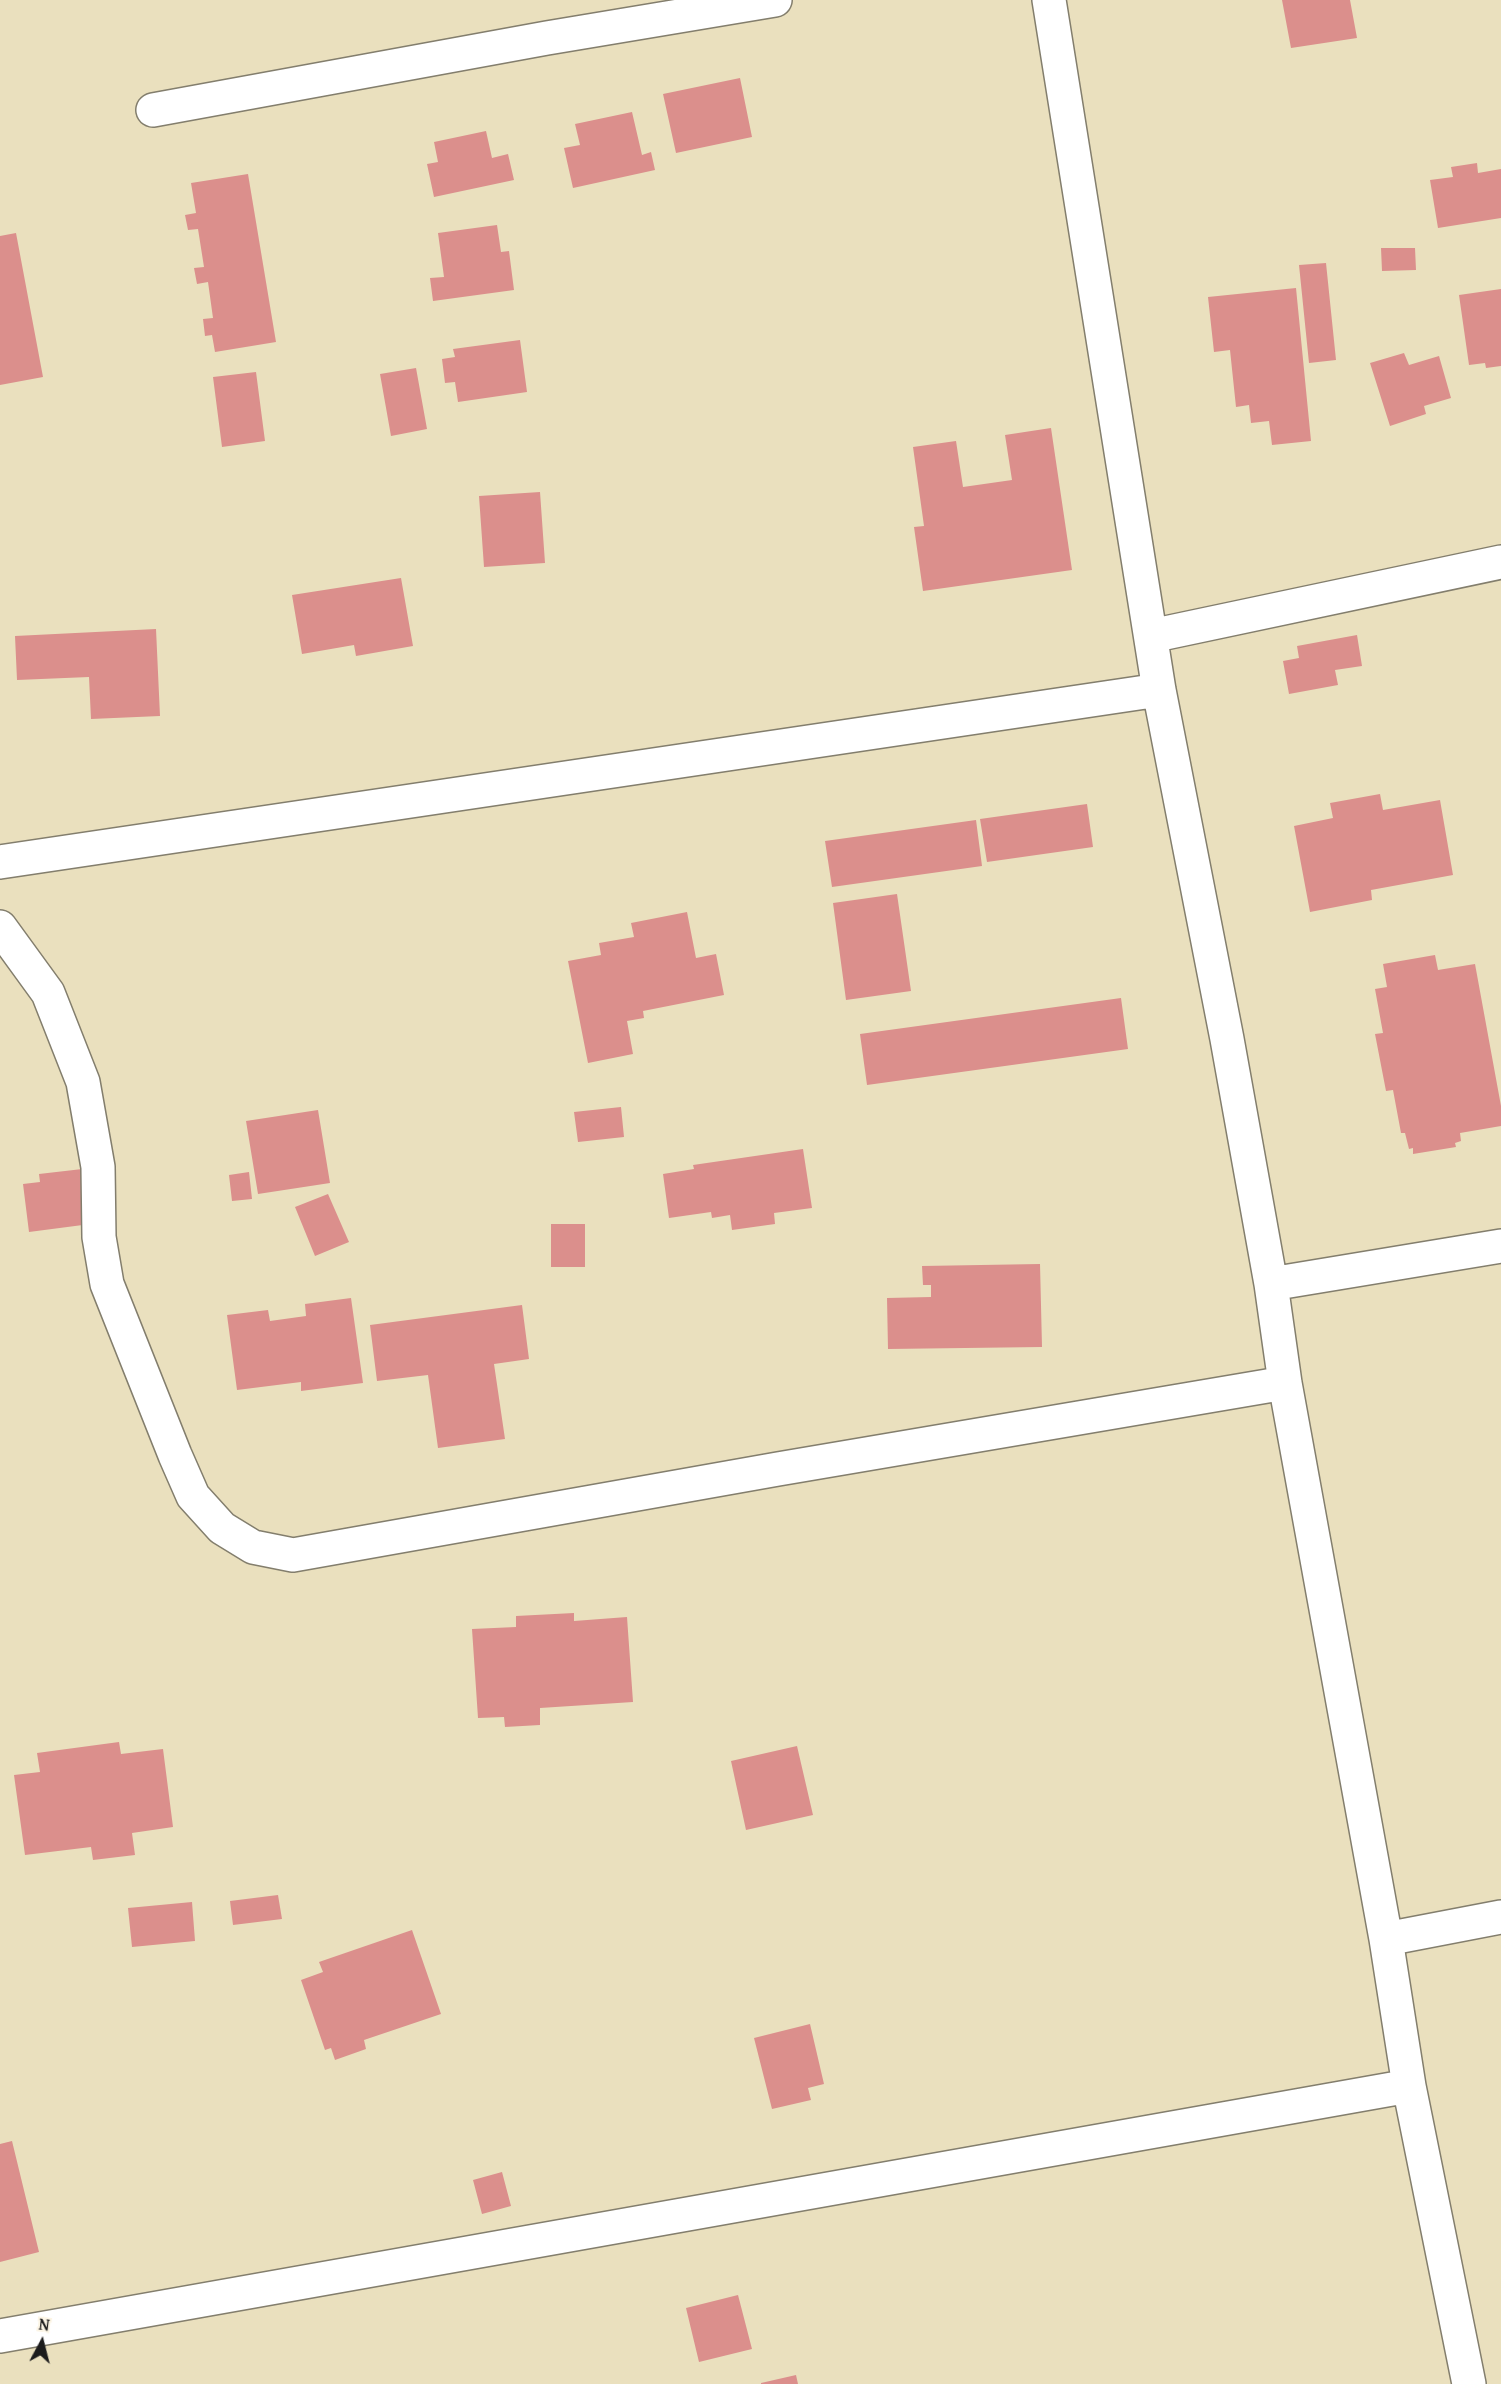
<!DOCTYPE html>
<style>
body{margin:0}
#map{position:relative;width:1501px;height:2384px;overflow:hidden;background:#eae0be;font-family:"Gentium Book Plus",serif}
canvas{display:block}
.north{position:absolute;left:12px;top:2312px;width:60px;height:60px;-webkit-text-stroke:4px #fcf5e5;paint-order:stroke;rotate:7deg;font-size:16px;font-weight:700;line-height:24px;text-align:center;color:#1c1c1c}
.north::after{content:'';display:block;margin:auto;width:21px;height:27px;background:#1c1c1c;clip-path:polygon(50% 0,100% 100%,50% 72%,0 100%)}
</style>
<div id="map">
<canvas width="1501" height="2384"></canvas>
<div class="north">N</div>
</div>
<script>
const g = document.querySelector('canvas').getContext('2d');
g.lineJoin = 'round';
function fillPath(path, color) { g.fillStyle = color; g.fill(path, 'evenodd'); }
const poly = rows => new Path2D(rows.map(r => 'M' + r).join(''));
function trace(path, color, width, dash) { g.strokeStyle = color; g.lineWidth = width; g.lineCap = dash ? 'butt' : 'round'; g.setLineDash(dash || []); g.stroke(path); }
const building = poly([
 [1282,0,1350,0,1357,38,1291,48],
 [740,78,752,137,676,153,663,94],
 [632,112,642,155,651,152,655,170,573,188,564,148,580,145,575,124],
 [486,131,492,158,508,154,514,180,434,197,427,164,438,162,434,142],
 [1477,163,1478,173,1501,169,1501,218,1438,228,1430,180,1453,177,1451,167],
 [248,174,276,342,215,352,212,335,205,336,203,319,213,318,208,282,197,284,194,268,204,267,198,229,188,230,185,215,196,213,191,183],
 [497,225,501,252,509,251,514,290,433,301,430,278,444,277,438,233],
 [16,233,43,377,0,385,0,236],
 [1381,248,1415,248,1416,270,1382,271],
 [1326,263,1336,360,1309,363,1299,265],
 [1296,288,1311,441,1272,445,1269,421,1251,423,1249,405,1236,407,1230,350,1214,352,1208,297],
 [1501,289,1501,366,1486,368,1485,363,1469,365,1459,295],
 [520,340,527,392,458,402,455,382,445,383,442,359,455,357,453,349],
 [1404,353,1409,365,1439,356,1451,398,1424,406,1426,414,1390,426,1370,363],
 [416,368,427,429,391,436,380,374],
 [256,372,265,441,222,447,213,377],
 [1051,428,1072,570,923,591,914,527,924,526,913,447,956,441,963,487,1012,480,1005,435],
 [540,492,545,563,484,567,479,496],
 [401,578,413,646,356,656,354,645,302,654,292,595],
 [156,629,160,716,91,719,89,677,17,680,15,636],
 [1357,635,1362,666,1335,670,1338,685,1289,694,1283,661,1299,658,1297,646],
 [1380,794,1383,810,1440,800,1453,875,1371,890,1372,900,1310,912,1294,826,1333,818,1330,803],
 [1087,804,1093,847,987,862,980,819],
 [976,820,982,866,832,887,825,841],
 [897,894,911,991,846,1000,833,903],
 [687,912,696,958,716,954,724,995,643,1011,644,1018,627,1021,633,1054,588,1063,568,961,601,955,599,943,634,937,631,923],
 [1435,955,1438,970,1475,964,1501,1106,1501,1126,1460,1133,1461,1141,1455,1143,1456,1147,1413,1154,1413,1148,1409,1149,1405,1133,1401,1133,1393,1090,1386,1091,1375,1034,1383,1033,1375,989,1387,987,1383,964],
 [1121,998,1128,1049,867,1085,860,1034],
 [621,1107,624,1137,578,1142,574,1112],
 [318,1110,330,1183,258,1194,246,1121],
 [803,1149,812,1208,774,1213,775,1224,732,1230,730,1215,712,1218,711,1212,669,1218,663,1174,694,1169,693,1165],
 [91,1168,98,1223,29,1232,23,1184,40,1182,39,1174],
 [249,1172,252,1199,232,1201,229,1175],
 [328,1194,349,1242,315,1256,295,1207],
 [551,1224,585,1224,585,1267,551,1267],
 [1040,1264,1042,1347,888,1349,887,1298,931,1297,931,1285,923,1285,922,1266],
 [351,1298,363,1383,301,1391,301,1382,237,1390,227,1315,268,1310,270,1321,306,1316,305,1304],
 [522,1305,529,1359,494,1364,505,1439,438,1448,428,1375,377,1381,370,1325],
 [574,1613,574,1621,627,1617,633,1702,540,1708,540,1725,505,1727,504,1717,478,1718,472,1629,516,1627,516,1616],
 [119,1742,121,1754,163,1749,173,1827,132,1833,135,1855,93,1860,91,1847,25,1855,14,1775,40,1772,37,1753],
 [797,1746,813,1815,746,1830,731,1761],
 [278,1895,282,1919,233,1925,230,1901],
 [192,1902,195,1941,132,1947,128,1908],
 [412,1930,441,2014,364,2040,366,2049,335,2060,331,2048,325,2050,301,1980,323,1972,319,1962],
 [810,2024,824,2084,808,2088,811,2100,772,2109,754,2038],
 [12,2141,39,2252,0,2262,0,2144],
 [502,2172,511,2206,482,2214,473,2180],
 [738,2295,752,2349,699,2362,686,2308],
 [796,2375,798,2384,761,2384,761,2383]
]);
const minor = poly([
 [1049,0,1159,690,1227,1039,1271,1284,1285,1383,1386,1939,1409,2086,1469,2384],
 [153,110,547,38,775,0],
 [1151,636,1501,562],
 [0,862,1159,690],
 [0,927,48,993,83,1082,98,1167,99,1237,107,1284,175,1455,193,1496,222,1528,253,1547,293,1555,778,1469,1285,1383],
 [1271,1284,1501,1246],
 [1386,1939,1501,1917],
 [0,2336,1409,2086]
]);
fillPath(building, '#db8f8c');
trace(minor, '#837e6d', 36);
trace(minor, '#fff', 33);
</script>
